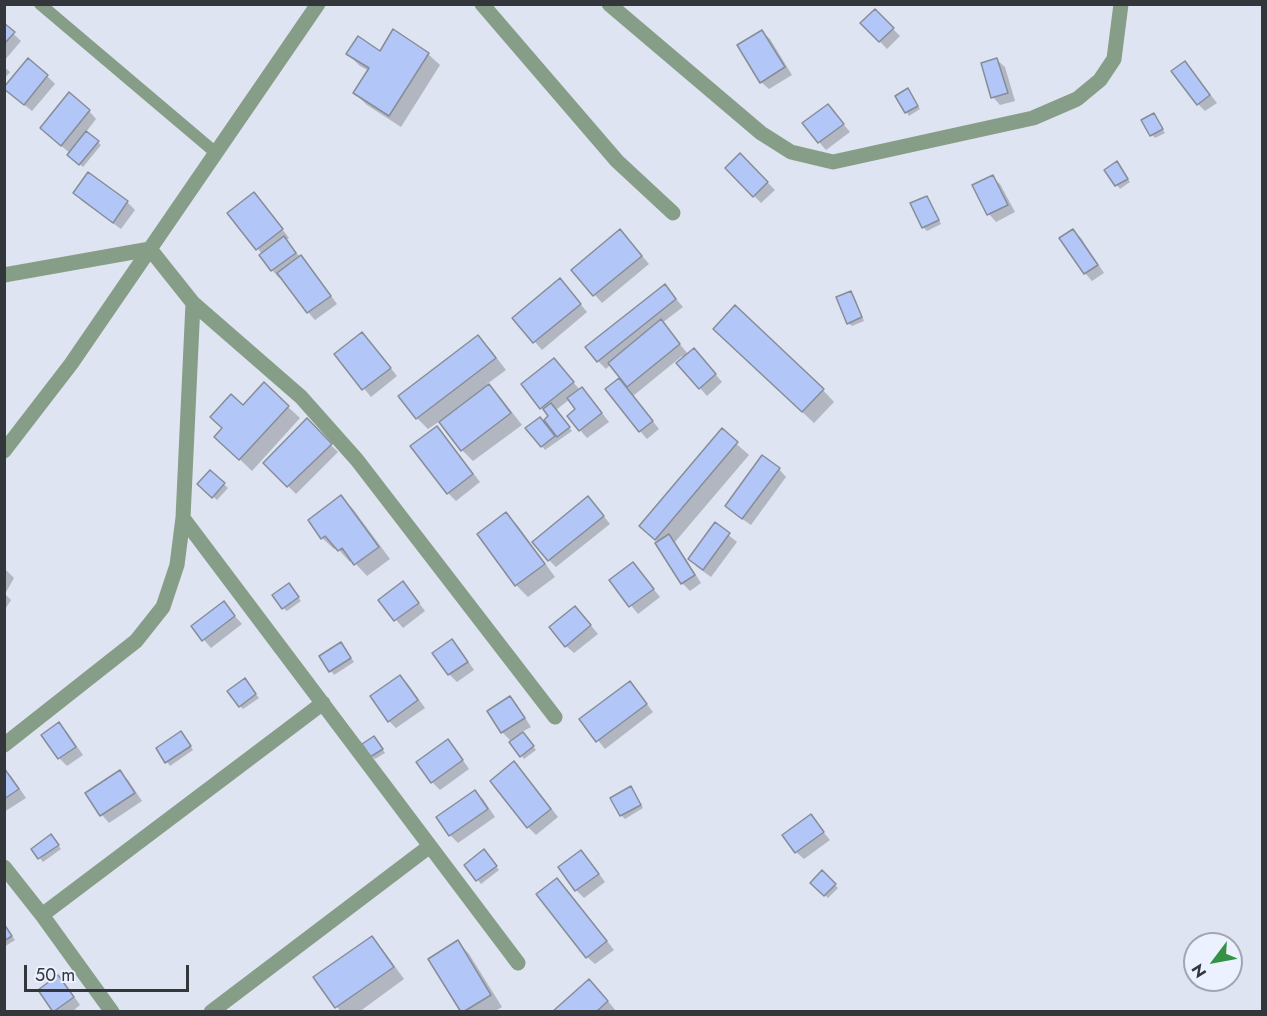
<!DOCTYPE html>
<style>
body{margin:0}
#map{position:relative;width:1267px;height:1016px;overflow:hidden;background:#dee4f1;font-family:Jost,sans-serif}
canvas{display:block}
.frame{position:absolute;inset:0;border:6px solid #33363b;pointer-events:none}
.north{position:absolute;left:1183px;top:932px;width:60px;height:60px;box-sizing:border-box;background:#ebf1ff;border:2px solid #a1a6b1;border-radius:50%;rotate:238deg;font-size:16px;font-weight:700;line-height:24px;text-align:center;color:#33363b}
.north::after{content:'';display:block;margin:auto;width:21px;height:27px;background:#359244;clip-path:polygon(50% 0,100% 100%,50% 72%,0 100%)}
.scale{position:absolute;left:24px;top:965px;width:165px;height:27px;box-sizing:border-box;border:3px solid #33363b;border-top:0;padding-left:8px;font-size:18px;line-height:21px;white-space:nowrap;color:#33363b;-webkit-text-stroke:4px #ebf1ff;paint-order:stroke}
</style>
<div id="map">
<canvas width="1267" height="1016"></canvas>
<div class="frame"></div>
<div class="north">N</div>
<div class="scale">50 m</div>
</div>
<script>
const g = document.querySelector('canvas').getContext('2d');
g.lineJoin = 'round';
function fillPath(path, color) { g.fillStyle = color; g.fill(path, 'evenodd'); }
const poly = rows => new Path2D(rows.map(r => 'M' + r).join(''));
function trace(path, color, width, dash) { g.strokeStyle = color; g.lineWidth = width; g.lineCap = dash ? 'butt' : 'round'; g.setLineDash(dash || []); g.stroke(path); }
const shadow = poly([
 [875,11,900,36,887,49,862,23],
 [4,25,21,41,4,61],
 [762,32,770,39,792,75,769,89,761,82],
 [380,53,428,54,440,65,401,127,367,105,355,93,369,71,360,66,348,54],
 [997,60,1005,67,1015,101,1000,105,993,97],
 [4,67,10,72,4,79],
 [1192,71,1217,103,1205,111,1198,104],
 [47,76,55,84,32,111,13,96],
 [908,90,920,109,909,116,897,96],
 [828,106,850,132,826,150,819,142],
 [89,111,96,119,86,132,101,145,83,167,72,158,70,153,49,136],
 [1153,115,1165,133,1155,138,1152,135],
 [740,155,775,190,761,203,727,168],
 [1120,167,1130,182,1120,189,1106,170],
 [88,174,127,202,135,210,121,229,82,201,75,193],
 [992,177,1000,184,1015,212,996,222,989,214],
 [927,197,930,201,941,224,927,231,923,227,912,204],
 [261,201,289,238,286,240,300,257,308,264,337,304,315,320,308,312,282,276,279,278,272,270,262,254,229,213],
 [1073,230,1081,238,1104,273,1092,281,1085,273],
 [628,239,649,264,602,303,573,270],
 [567,288,587,312,542,350,514,318],
 [850,293,854,296,864,321,852,326,848,323],
 [672,294,683,307,662,323,688,354,701,357,722,382,707,396,700,388,682,356,633,396,659,429,647,439,640,431,607,390,622,378,611,364,606,369,598,361],
 [478,337,490,349,506,370,487,384,501,398,522,425,473,461,462,450,440,421,428,429,417,418],
 [369,341,397,376,371,397,336,355],
 [727,341,823,390,834,402,814,423],
 [554,360,580,390,589,396,609,422,587,438,580,430,577,410,570,399,556,410,572,431,545,450,527,428,549,429,551,427,550,417,541,408],
 [288,407,300,418,252,471,228,448],
 [307,421,338,452,296,494,265,463],
 [437,428,444,435,480,482,456,501,448,493,412,446],
 [722,431,749,455,675,542,701,583,690,591,682,583,659,543,653,537],
 [779,469,786,477,751,525,735,514,727,506],
 [210,472,228,488,217,500,200,484],
 [341,497,353,509,390,559,367,576,353,561,350,562,337,548,334,549,322,538],
 [596,506,610,524,556,567,549,560],
 [506,514,518,526,555,577,528,597,516,585],
 [715,524,737,542,711,577,697,567,690,559],
 [633,564,660,597,638,614,611,581],
 [4,568,14,578,5,594,11,600,4,611],
 [403,583,410,591,425,611,403,628,380,601],
 [292,589,301,601,287,611,283,608],
 [223,603,242,624,211,648,193,627],
 [583,616,598,634,574,653,566,646],
 [452,641,460,649,474,670,457,682,449,674,434,653],
 [341,644,354,662,334,675,321,656],
 [400,676,408,684,425,708,396,728,389,721],
 [248,684,259,698,243,709,240,706],
 [637,691,653,712,605,749,581,719],
 [510,698,517,705,531,727,522,732,536,750,524,759,512,742,502,732],
 [59,724,67,732,83,755,67,766,59,758,43,735],
 [184,736,193,750,170,766,158,749],
 [377,741,385,753,375,759,372,756],
 [448,741,455,749,469,769,440,790,432,782],
 [514,763,522,771,558,817,536,835,528,827],
 [4,770,11,776,26,798,4,812],
 [120,772,128,780,142,801,109,823,102,815,87,793],
 [631,788,634,791,643,808,625,819,621,815,612,798],
 [475,792,483,799,495,817,458,843,450,835,438,818],
 [810,816,830,840,804,859,796,852],
 [54,839,61,849,43,862,33,849],
 [581,852,589,860,605,882,584,898,576,890,560,867],
 [487,855,499,870,481,884,466,865],
 [822,872,838,888,828,898,812,883],
 [557,880,565,887,614,950,595,964,587,957],
 [4,925,15,940,4,947],
 [372,938,383,950,404,979,359,1012,341,1012,315,978],
 [458,942,469,954,502,1007,494,1012,462,1012],
 [58,977,66,985,80,1005,72,1012,55,1012,40,991],
 [601,993,617,1012,554,1012]
]);
const building = poly([
 [875,9,894,28,879,42,860,23,875,9],
 [4,23,15,32,4,44,4,23],
 [393,29,429,53,389,116,353,93,369,68,346,54,358,36,380,51,393,29],
 [762,30,785,67,760,83,737,45,762,30],
 [28,58,48,75,24,105,4,89,4,87,28,58],
 [997,58,1008,93,991,98,981,63,997,58],
 [1185,61,1210,95,1197,105,1171,71,1185,61],
 [908,88,918,106,905,113,895,96,908,88],
 [69,92,90,110,61,146,40,128,69,92],
 [828,104,844,124,818,143,802,123,828,104],
 [1154,113,1163,129,1150,136,1141,120,1154,113],
 [86,131,99,141,79,165,67,155,86,131],
 [740,153,768,182,753,197,725,168,740,153],
 [1117,161,1128,179,1115,186,1104,170,1117,161],
 [88,172,128,201,113,223,73,193,88,172],
 [993,175,1008,205,987,215,972,185,993,175],
 [254,192,283,229,256,250,227,213,254,192],
 [927,196,939,220,922,228,910,203,927,196],
 [620,229,642,256,593,296,571,270,620,229],
 [1073,229,1098,265,1084,274,1059,238,1073,229],
 [284,236,296,253,271,271,259,255,284,236],
 [301,255,331,296,307,313,277,273,301,255],
 [560,278,581,304,533,343,512,318,560,278],
 [665,284,676,299,597,362,585,347,665,284],
 [851,291,862,317,847,324,836,297,851,291],
 [735,305,824,389,802,412,713,329,735,305],
 [661,319,680,344,627,387,608,363,661,319],
 [362,332,391,368,362,390,334,354,362,332],
 [478,335,496,358,416,419,398,396,478,335],
 [694,348,716,374,699,389,676,363,694,348],
 [554,358,574,382,540,409,521,384,554,358],
 [619,378,653,421,639,432,605,389,619,378],
 [264,382,289,406,239,460,214,437,222,428,210,417,231,394,243,405,264,382],
 [489,384,511,413,461,451,439,422,489,384],
 [582,387,602,413,579,431,567,416,575,409,567,398,582,387],
 [551,403,570,427,557,437,544,420,548,416,543,409,551,403],
 [540,417,555,436,541,447,525,428,540,417],
 [307,418,332,444,287,487,263,463,307,418],
 [437,426,473,474,447,494,410,446,437,426],
 [722,428,738,442,655,540,639,526,722,428],
 [762,455,780,468,742,519,725,506,762,455],
 [210,470,225,483,212,498,197,484,210,470],
 [341,495,379,547,354,565,342,548,338,551,325,536,321,539,308,520,341,495],
 [588,496,604,516,548,561,532,542,588,496],
 [506,512,545,564,515,586,477,534,506,512],
 [715,522,730,533,703,570,688,559,715,522],
 [669,534,695,575,681,584,655,543,669,534],
 [633,562,654,589,629,607,609,580,633,562],
 [403,581,419,603,394,621,378,600,403,581],
 [289,583,299,597,282,609,272,595,289,583],
 [224,601,235,616,202,641,191,626,224,601],
 [575,606,591,625,565,647,549,627,575,606],
 [452,639,468,662,448,675,432,653,452,639],
 [341,642,351,658,329,672,319,656,341,642],
 [400,675,418,700,388,722,370,696,400,675],
 [245,678,256,694,239,707,227,691,245,678],
 [630,681,647,704,596,742,579,719,630,681],
 [510,696,525,718,501,733,487,711,510,696],
 [59,722,76,747,58,759,41,735,59,722],
 [181,731,191,746,165,763,156,748,181,731],
 [523,732,534,746,520,757,509,742,523,732],
 [374,736,383,749,370,757,362,744,374,736],
 [448,739,463,760,431,783,416,762,448,739],
 [514,761,551,809,527,828,490,781,514,761],
 [4,768,19,789,4,799,4,768],
 [120,770,135,793,100,816,85,793,120,770],
 [631,786,641,805,620,816,610,798,631,786],
 [475,790,488,809,449,836,436,817,475,790],
 [811,814,824,832,795,853,782,835,811,814],
 [51,834,59,845,38,859,31,849,51,834],
 [484,849,497,866,476,881,464,865,484,849],
 [581,850,599,874,575,891,558,867,581,850],
 [822,870,836,884,824,896,810,883,822,870],
 [557,878,607,941,586,958,536,894,557,878],
 [4,924,12,936,4,941,4,924],
 [372,936,394,967,335,1008,313,977,372,936],
 [458,940,491,995,463,1012,461,1012,428,959,458,940],
 [58,975,74,997,53,1012,38,990,58,975],
 [589,979,608,1001,596,1012,552,1012,589,979]
]);
const service = poly([
 [40,4,216,153]
]);
const minor = poly([
 [482,4,617,161,673,213],
 [609,4,761,133,791,152,833,162,1033,118,1077,99,1100,80,1114,59,1121,4],
 [4,275,150,249,193,303,301,397,357,460,555,717],
 [4,451,71,364,318,4],
 [183,518,518,963],
 [4,745,136,641,163,607,177,565,183,518,193,303],
 [4,867,42,915,112,1012],
 [42,915,323,703],
 [211,1012,430,846]
]);
fillPath(shadow, '#0003');
fillPath(building, '#b2c7f8');
trace(building, '#868c98', 1.5);
trace(service, '#869d87', 12);
trace(minor, '#869d87', 15);
</script>
